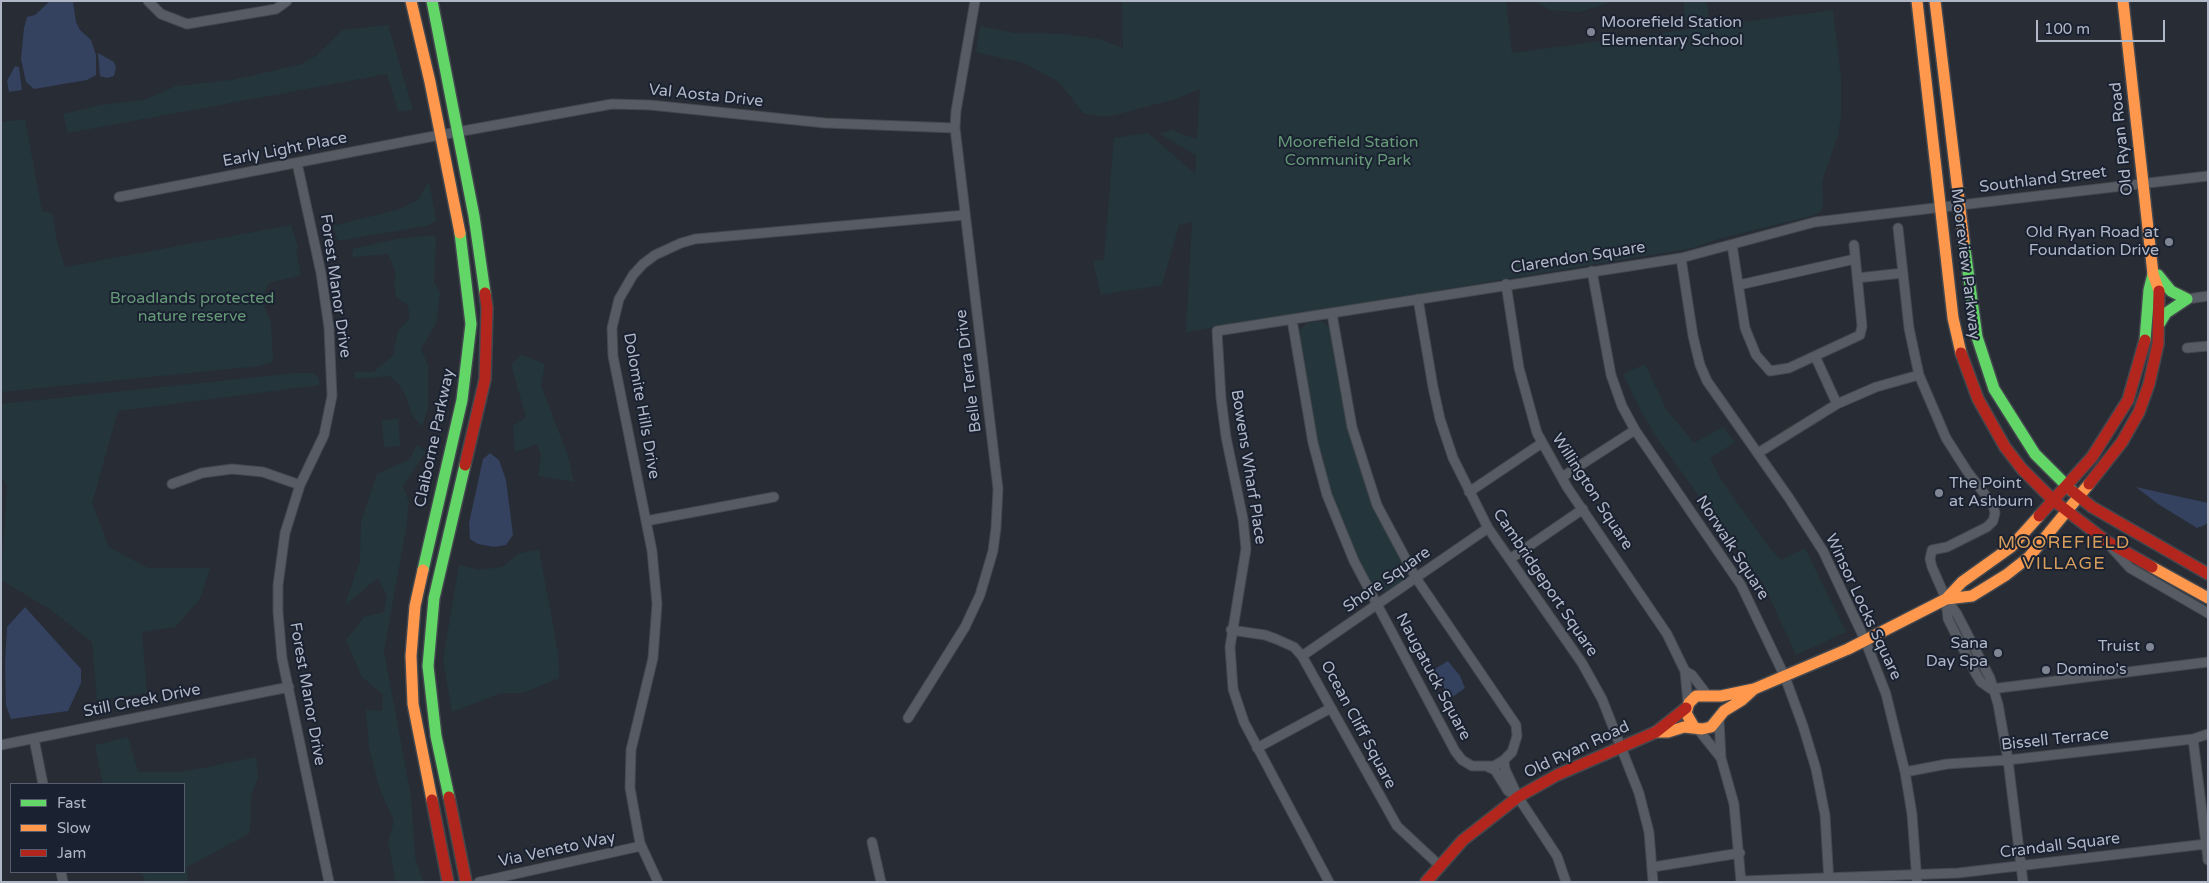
<!DOCTYPE html>
<style>
body{margin:0}
#map{position:relative;width:2209px;height:883px;overflow:hidden;background:#272c35;font-family:"Varela Round",sans-serif}
canvas{display:block}
.frame{position:absolute;inset:0;border:2px solid #b0b7c7;pointer-events:none}
.legend{position:absolute;left:10px;top:783px;width:175px;height:90px;box-sizing:border-box;background:#1a2130;border:1px solid #565d6c;margin:0;padding:6px 9px;list-style:none;font-size:15px;color:#b0b7c7}
.legend li{display:flex;align-items:center;gap:10px;height:25px}
.legend b{width:25px;border:1px solid #565d6c}
.scale{position:absolute;left:2036px;top:20px;width:129px;height:22px;box-sizing:border-box;border:2px solid #b0b7c7;border-top:0;padding-left:6px;font-size:15px;line-height:18px;white-space:nowrap;color:#b0b7c7;-webkit-text-stroke:4px #1a2130;paint-order:stroke}
</style>
<div id="map">
<canvas width="2209" height="883"></canvas>
<div class="frame"></div>
<ul class="legend">
<li><b style="height:6px;background:#63d668"></b>Fast</li>
<li><b style="height:6px;background:#ff974d"></b>Slow</li>
<li><b style="height:6px;background:#b3261e"></b>Jam</li>
</ul>
<div class="scale">100 m</div>
</div>
<script>
const g = document.querySelector('canvas').getContext('2d');
g.lineJoin = 'round';
function fillPath(path, color) { g.fillStyle = color; g.fill(path, 'evenodd'); }
const poly = rows => new Path2D(rows.map(r => 'M' + r).join(''));
function trace(path, color, width, dash) { g.strokeStyle = color; g.lineWidth = width; g.lineCap = dash ? 'butt' : 'round'; g.setLineDash(dash || []); g.stroke(path); }
function write(font, color, halo, rows, align = 'center') {
  g.font = font + ' "Varela Round",sans-serif'; g.lineWidth = 4; g.setLineDash([]); g.textBaseline = 'middle'; g.strokeStyle = halo; g.fillStyle = color; for (const [text, x, y, turn = 0] of rows) {
    g.save(); g.translate(x, y); g.rotate((+turn || 0) * Math.PI / 180); g.textAlign = isNaN(turn) ? turn : align; if (halo) g.strokeText(text, 0, 0); g.fillText(text, 0, 0); g.restore();
  }
}
const green = poly([
 [1122,1,1506,1,1512,53,1833,10,1841,78,1841,115,1838,135,1822,181,1823,205,1821,212,1811,216,1718,239,1693,248,1186,332,1192,222,1179,225,1162,285,1101,295,1093,261,1104,260,1114,138,1148,133,1195,174,1196,155,1160,134,1171,130,1197,139,1200,89,1176,99,1107,117,1083,113,1059,82,1024,63,976,52,980,26,1014,33,1067,34,1099,39,1123,48],
 [1533,1,1616,1,1579,12,1551,10],
 [1683,1,1706,1,1709,18,1685,21],
 [388,25,413,110,398,111,387,74,68,133,63,114,101,105,144,100,176,86,232,80,302,64,317,55,343,30],
 [25,119,42,211,52,213,57,242,65,267,291,225,298,247,296,250,301,275,269,283,263,296,264,306,271,323,273,362,259,366,1,392,1,122],
 [429,181,436,221,427,226,338,241,333,226,400,209,418,200],
 [432,235,436,238,434,282,440,293,436,324,421,349,428,365,428,408,422,427,412,415,406,396,397,382,389,376,355,379,355,372,373,372,393,356,398,331,410,318,408,305,396,297,394,282,396,273,388,254,352,257,353,249,397,239],
 [1322,321,1331,329,1348,427,1364,480,1407,573,1401,582,1381,593,1375,591,1367,579,1345,532,1328,484,1315,432,1298,332,1307,323],
 [521,355,545,364,541,385,568,456,574,482,538,476,541,456,537,444,515,452,513,426,526,417,511,365],
 [1645,364,1666,409,1694,443,1723,427,1735,442,1710,458,1721,480,1768,546,1781,560,1805,548,1846,632,1796,655,1764,585,1659,441,1641,411,1623,374],
 [296,373,313,373,319,379,319,385,118,411,92,503,109,547,148,568,210,568,200,599,175,627,142,632,147,693,97,701,92,642,51,610,1,580,7,486,1,477,1,404],
 [398,419,400,446,384,447,382,420],
 [417,445,426,452,403,486,409,502,406,528,384,651,411,797,415,857,423,882,396,882,388,842,394,821,380,790,369,747,366,710,382,711,383,695,362,677,346,640,364,617,384,612,387,597,378,578,345,605,360,561,361,522,377,474,410,459],
 [539,550,558,652,559,678,523,693,501,693,452,712,443,660,459,565,480,570,502,567,520,553],
 [128,737,138,772,183,772,256,757,258,778,251,796,250,833,187,867,188,882,146,882,141,872,184,872,184,784,103,784,95,745]
]);
const water = poly([
 [50,1,73,1,76,22,80,30,91,40,96,55,96,75,87,80,34,89,26,82,21,59,24,28,27,17,35,15],
 [98,53,114,62,116,68,114,76,107,78,100,76],
 [15,66,19,67,22,90,9,92,7,81],
 [490,453,499,460,506,480,513,535,506,545,494,547,478,544,470,539,469,523,483,459],
 [2136,487,2208,503,2208,522,2205,525,2197,528,2158,504],
 [25,607,81,669,81,683,68,711,11,719,6,706,5,664,7,627],
 [1448,661,1460,676,1465,688,1451,698,1433,670]
]);
const street = poly([
 [148,1,161,14,187,24,276,9,287,1],
 [297,163,321,273,329,328,332,396,324,435,300,485,285,533,278,585,278,612,282,658,329,882],
 [119,197,424,138,612,104,650,105,825,123,955,128],
 [1898,228,1909,328,1919,375,1946,438,1967,471,1993,505,1995,513,1993,521,1987,527,1947,547,1932,550,1930,559,1932,567,1946,599,1957,614,1990,678,1998,704,2008,760,2023,882],
 [1732,245,1745,328,1756,355,1770,371,1789,368,1860,335,1862,326,1854,245],
 [1681,258,1693,336,1700,365,1707,381,1789,498,1823,551,1865,640,1886,694,1905,772,1912,814,1917,882],
 [1592,271,1611,375,1622,406,1635,430,1741,585,1785,677,1803,726,1816,769,1825,815,1829,882],
 [1857,278,1903,273],
 [1506,284,1519,368,1537,433,1567,487,1667,634,1685,671,1688,704],
 [1739,285,1855,259],
 [1418,299,1433,387,1440,419,1453,458,1488,528,1582,663,1602,699,1639,793,1649,832,1653,882],
 [2187,299,2208,296],
 [1292,320,1313,443,1327,495,1354,561,1455,751,1462,760,1472,766,1494,766,1504,760,1512,752,1517,736,1516,725,1416,578,1377,505,1352,427,1332,314],
 [2187,348,2208,346],
 [1815,356,1837,404],
 [1758,453,1837,404,1876,387,1919,375],
 [1562,477,1635,430],
 [172,484,202,473,232,469,263,472,300,485],
 [1469,492,1542,443],
 [646,521,774,497],
 [2111,547,2130,568,2208,613],
 [1510,559,1583,509],
 [1946,600,1948,619,1976,674,1981,682,1991,689],
 [1231,630,1265,635,1276,639,1294,647,1302,656,1397,826,1440,866],
 [1302,656,1488,528],
 [1685,671,1692,675,1708,696],
 [1991,689,2208,662],
 [908,718,965,627,980,595,993,551,996,528,998,489,955,128,956,111,975,1],
 [1719,719,1721,758,1734,804,1741,882],
 [1697,728,1721,758],
 [34,739,43,784],
 [2193,739,2208,860],
 [1,745,289,687],
 [1257,748,1331,708],
 [1504,760,1505,769,1518,797,1557,856,1566,882],
 [1488,767,1495,770,1508,791,1518,797],
 [1905,772,1947,764,2008,760,2193,739,2208,734],
 [872,842,881,882],
 [1653,867,1740,853],
 [61,872,63,882],
 [1741,881,1958,873,2206,844],
 [479,882,641,846],
 [658,882,640,843,630,788,631,750,653,658,657,604,652,551,613,356,612,328,619,299,633,275,643,264,655,255,681,243,695,239,965,215],
 [1329,882,1244,722,1233,689,1230,647,1246,549,1243,519,1226,437,1221,398,1217,331,1681,258,1815,222,2208,176]
]);
const fast = poly([
 [432,1,474,216,485,293],
 [1964,242,1977,337,1994,389,2035,454,2072,491],
 [2158,275,2171,291,2187,299,2166,313,2160,323],
 [2145,340,2149,290,2153,274],
 [423,570,462,400,471,324,460,233],
 [449,797,436,736,428,666,434,598,465,465]
]);
const slow = poly([
 [411,1,430,82,460,233],
 [1917,1,1953,318,1961,353],
 [1935,1,1964,242],
 [2123,1,2153,274,2159,291],
 [2152,567,2208,598],
 [423,570,415,606,411,656,413,704,432,800],
 [1946,599,1972,596,2006,575,2029,557,2089,484],
 [1694,727,1686,713,1689,703,1696,696,1721,696,1754,689,1848,649,1946,599,1962,582,2011,547,2039,516],
 [1656,732,1668,732,1684,727,1702,729,1711,727,1724,711,1742,700,1754,689]
]);
const jam = poly([
 [1961,353,1978,399,2005,447,2022,469,2053,500,2106,541,2152,567],
 [465,465,485,379,487,308,485,293],
 [2089,484,2122,442,2139,412,2149,384,2158,344,2159,291],
 [2072,491,2092,507,2208,574],
 [2039,516,2092,457,2128,400,2145,340],
 [449,797,466,882],
 [432,800,448,882],
 [1426,882,1463,840,1518,797,1557,775,1656,732,1686,708]
]);
const markers = [
 [1591,32,5,"#808694"],
 [2169,242,5,"#808694"],
 [1939,493,5,"#808694"],
 [2150,647,5,"#808694"],
 [1998,653,5,"#808694"],
 [2046,670,5,"#808694"]
];
const poiNames = [
 ["Moorefield Station",1601,23],
 ["Elementary School",1601,41],
 ["Old Ryan Road at",2159,233,"right"],
 ["Foundation Drive",2159,251,"right"],
 ["The Point",1949,484],
 ["at Ashburn",1949,502],
 ["Sana",1988,644,"right"],
 ["Day Spa",1988,662,"right"],
 ["Truist",2140,647,"right"],
 ["Domino's",2056,670]
];
const streetNames = [
 ["Val Aosta Drive",706,96,6],
 ["Old Ryan Road",2122,139,-96],
 ["Early Light Place",285,150,-11],
 ["Southland Street",2043,180,-7],
 ["Clarendon Square",1578,258,-9],
 ["Mooreview Parkway",1965,264,83],
 ["Forest Manor Drive",335,286,82],
 ["Belle Terra Drive",969,371,-97],
 ["Dolomite Hills Drive",641,406,80],
 ["Claiborne Parkway",435,438,-78],
 ["Bowens Wharf Place",1248,467,81],
 ["Willington Square",1592,492,57],
 ["Norwalk Square",1732,548,57],
 ["Shore Square",1387,580,-35],
 ["Cambridgeport Square",1545,583,56],
 ["Winsor Locks Square",1863,607,65],
 ["Naugatuck Square",1433,677,62],
 ["Forest Manor Drive",307,694,80],
 ["Still Creek Drive",142,701,-11],
 ["Ocean Cliff Square",1358,725,62],
 ["Bissell Terrace",2055,740,-6],
 ["Old Ryan Road",1577,750,-25],
 ["Crandall Square",2060,846,-7],
 ["Via Veneto Way",557,850,-12]
];
const parkNames = [
 ["Moorefield Station",1348,143],
 ["Community Park",1348,161],
 ["Broadlands protected",192,299],
 ["nature reserve",192,317]
];
const neighbourhoodNames = [
 ["MOOREFIELD",2064,543],
 ["VILLAGE",2064,564]
];
fillPath(green, '#24363b');
fillPath(water, '#34415f');
trace(street, '#43474e', 11);
trace(fast, '#43474e', 14);
trace(slow, '#43474e', 14);
trace(jam, '#43474e', 14);
trace(street, '#575b63', 9);
trace(fast, '#63d668', 11);
trace(slow, '#ff974d', 11);
trace(jam, '#b3261e', 11);
for (const [x, y, r, color] of markers) { const dot = new Path2D(); dot.arc(x, y, r, 0, 2 * Math.PI); g.fillStyle = color; g.fill(dot); trace(dot, '#1a2130', 2); }
write('16px', '#b0b7c7', '#1a2130', poiNames, 'left');
write('16px', '#b0b7c7', '#1a2130', streetNames);
write('16px', '#697', '#1a2130', parkNames);
g.letterSpacing = '1px';
write('18px', '#d79d5b', '#1a2130', neighbourhoodNames);
g.letterSpacing = '0px';
</script>
